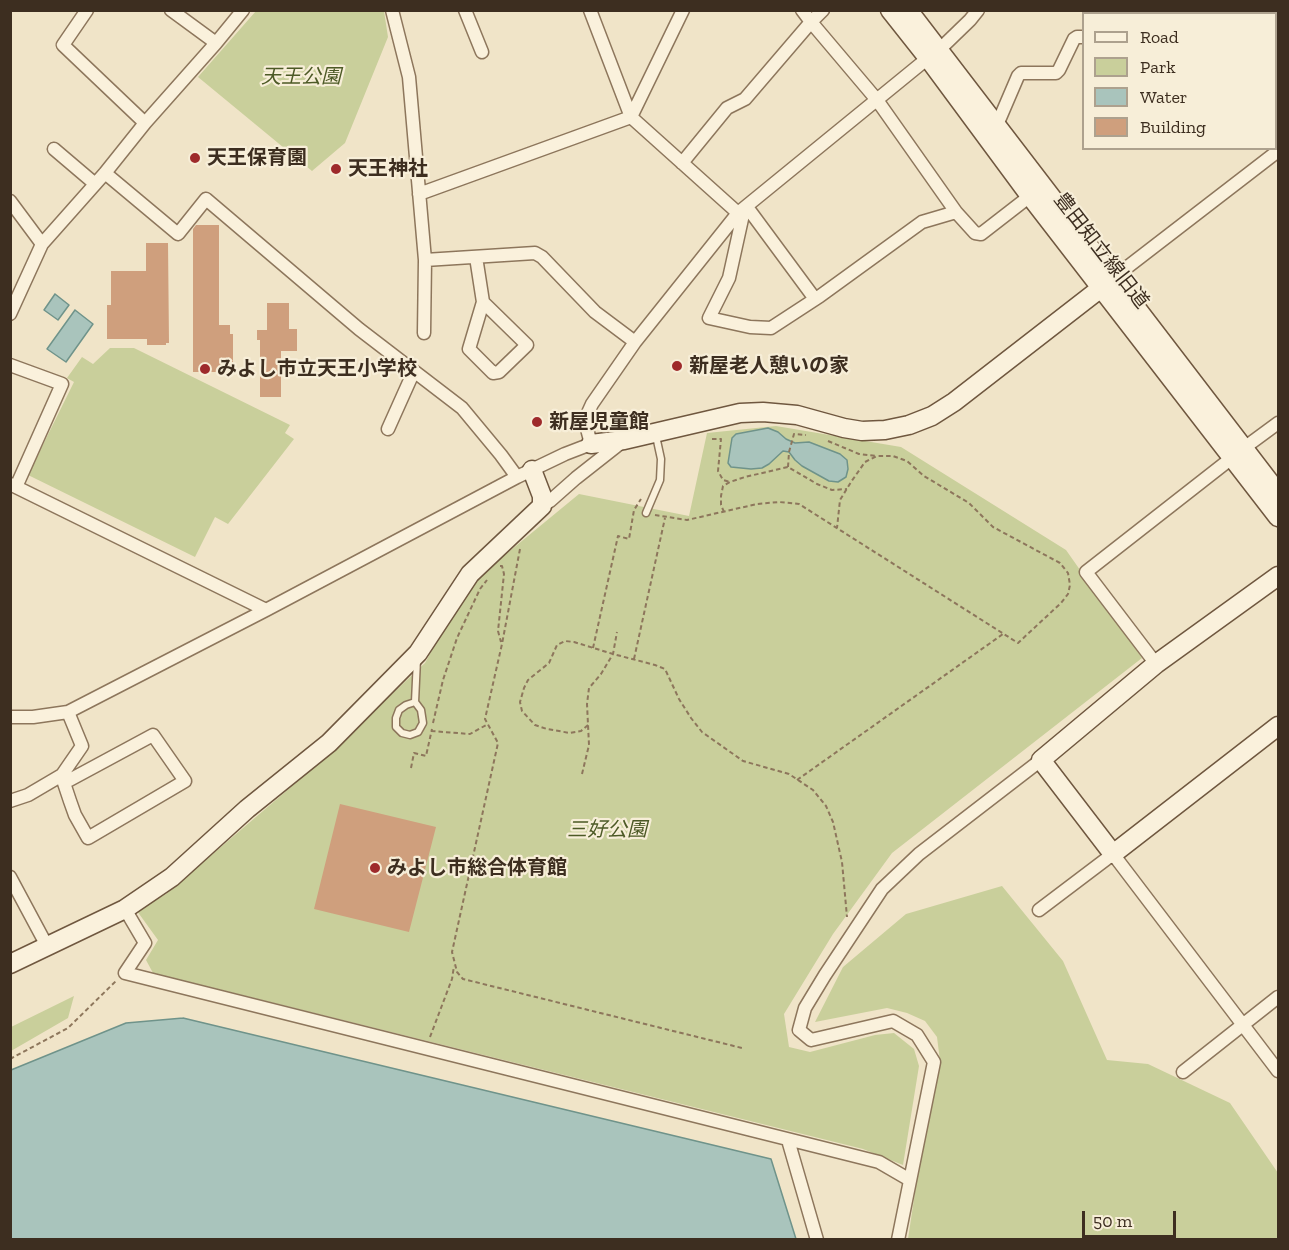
<!DOCTYPE html>
<meta charset="utf-8">
<style>
body{margin:0}
#map{position:relative;width:1289px;height:1250px;overflow:hidden;background:#f0e4c8;font-family:"Zilla Slab",serif}
canvas{display:block}
.frame{position:absolute;inset:0;border:12px solid #3d2e20;pointer-events:none}
.legend{position:absolute;left:1082px;top:12px;width:195px;height:138px;box-sizing:border-box;background:#f7eed8;border:2px solid #ada18e;margin:0;padding:8px 10px;list-style:none;font-size:18px;color:#3d2e20}
.legend li{display:flex;align-items:center;gap:12px;height:30px}
.legend b{width:30px;border:2px solid #ada18e}
.scale{position:absolute;left:1082px;top:1211px;width:94px;height:27px;box-sizing:border-box;border:3px solid #3d2e20;border-top:0;padding-left:8px;font-size:18px;line-height:21px;white-space:nowrap;color:#3d2e20;-webkit-text-stroke:4px #f7eed8;paint-order:stroke}
</style>
<div id="map">
<canvas width="1289" height="1250"></canvas>
<div class="frame"></div>
<ul class="legend">
<li><b style="height:8px;background:#faf1dc"></b>Road</li>
<li><b style="height:16px;background:#c9cf9b"></b>Park</li>
<li><b style="height:16px;background:#a9c4bc"></b>Water</li>
<li><b style="height:16px;background:#cf9f7d"></b>Building</li>
</ul>
<div class="scale">50 m</div>
</div>
<script>
const g = document.querySelector('canvas').getContext('2d');
g.lineJoin = 'round';
function fillPath(path, color) { g.fillStyle = color; g.fill(path, 'evenodd'); }
const poly = rows => new Path2D(rows.map(r => 'M' + r).join(''));
function trace(path, color, width, dash) { g.strokeStyle = color; g.lineWidth = width; g.lineCap = dash ? 'butt' : 'round'; g.setLineDash(dash || []); g.stroke(path); }
function write(font, color, halo, rows, align = 'center') {
  g.font = font + ' "Zilla Slab","Noto Sans JP",serif'; g.lineWidth = 4.5; g.setLineDash([]); g.textBaseline = 'middle'; g.strokeStyle = halo; g.fillStyle = color; for (const [text, x, y, turn = 0] of rows) {
    g.save(); g.translate(x, y); g.rotate((+turn || 0) * Math.PI / 180); g.textAlign = isNaN(turn) ? turn : align; if (halo) g.strokeText(text, 0, 0); g.fillText(text, 0, 0); g.restore();
  }
}
const green = poly([
 [256,11,384,11,388,37,345,143,312,171,198,77],
 [110,348,134,348,290,425,285,433,294,439,228,524,215,517,195,557,28,475,74,382,67,378,82,357,93,364],
 [776,426,901,447,1066,550,1142,658,892,853,833,934,784,1014,789,1047,810,1052,875,1035,894,1033,914,1049,919,1066,903,1165,863,1149,153,973,146,960,158,940,137,911,166,894,312,769,425,663,466,587,579,494,689,516,707,433],
 [1002,886,1063,961,1107,1060,1148,1064,1230,1103,1278,1173,1278,1239,908,1239,920,1159,940,1061,937,1037,925,1021,907,1013,887,1008,815,1022,843,967,906,914],
 [74,996,68,1018,11,1051,11,1027]
]);
const water = poly([
 [55,294,69,305,58,320,44,310,55,294],
 [75,310,93,324,66,362,47,349,75,310],
 [768,428,778,432,786,439,795,443,809,442,840,454,847,460,848,469,846,477,838,482,829,481,802,466,795,460,789,452,783,451,769,464,762,468,751,469,731,467,728,463,732,438,736,434,768,428],
 [183,1018,771,1159,796,1239,11,1239,11,1070,126,1023,183,1018]
]);
const river = poly([
 [1237,10,1237,14],
 [1276,111,1278,116]
]);
const building = poly([
 [196,225,219,225,219,325,230,325,230,334,233,334,233,372,193,372,193,229],
 [146,243,168,243,169,343,166,343,166,345,147,345,147,339,107,339,107,305,111,305,111,271,146,271],
 [267,303,289,303,289,329,297,329,297,351,281,351,281,397,260,397,260,340,257,340,257,330,267,330],
 [340,804,436,827,409,932,314,909]
]);
const path = poly([
 [1251,10,1251,14],
 [1276,89,1278,94],
 [712,439,721,439,718,471,723,480,730,482],
 [828,441,859,454,877,456],
 [788,467,789,452,794,434,806,435],
 [724,512,721,505,721,496,723,486,730,482,745,477,788,467,817,484,832,490,847,489],
 [655,515,687,520,757,504,779,502,799,504,1018,643,1061,603,1068,594,1070,585,1068,573,1060,563,993,527,969,503,924,476,907,461,893,456,877,456,865,462,851,482,840,500,837,528],
 [520,549,502,644,485,719,498,743,452,952,457,972,463,979,742,1048],
 [500,566,502,566,504,574,498,631,501,642],
 [593,648,618,536,629,539,634,510,641,499],
 [634,659,665,518],
 [433,723,443,680,457,638,480,589,487,580],
 [588,725,581,731,570,733,547,729,535,725,522,711,520,702,524,688,528,680,549,663,557,645,565,641,574,642,613,654,655,665,665,669,679,699,691,718,702,732,743,761,789,774,813,790,826,806,833,822,842,862,847,917],
 [431,731,470,734,488,724],
 [411,768,414,753,426,756,432,729],
 [582,774,589,745,587,704,589,688,601,674,613,654,617,632],
 [797,780,1003,634],
 [430,1037,452,979,454,966],
 [10,1059,68,1028,116,981]
]);
const lane = poly([
 [646,513,660,480,661,459,656,436],
 [415,702,406,705,399,710,396,718,396,727,402,733,410,735,418,732,423,723,421,710,415,702,417,659]
]);
const street = poly([
 [87,10,63,45,145,123],
 [171,10,216,43],
 [392,10,409,77,425,260,424,333],
 [465,10,482,52],
 [590,10,631,117,738,213],
 [802,10,811,22,877,100,956,212],
 [1222,10,1222,14],
 [1152,14,1152,10],
 [939,50,970,20,978,10],
 [997,125,1018,76,1021,73,1056,73,1059,70,1074,39,1077,37,1084,37],
 [1276,132,1278,136],
 [54,149,94,183],
 [682,163,727,108,745,99,811,22,823,10],
 [105,173,178,234,206,199,359,329,462,408,501,455,517,477],
 [419,194,631,117,683,10],
 [10,201,42,244],
 [747,207,815,299],
 [744,210,729,278,709,318,750,327,771,328,820,296,922,222,956,212,975,233,981,234,1030,196],
 [476,257,483,302,469,349,493,373,499,372,527,345,483,302],
 [425,260,535,253,542,257,595,312,635,342],
 [1108,282,1278,151],
 [10,314,42,244,105,173,145,123,216,43,243,10],
 [10,365,62,384,16,487],
 [388,429,414,371],
 [1244,448,1278,423],
 [10,484,266,610],
 [542,506,550,501,576,478,623,441],
 [1156,664,1086,572,1233,457],
 [10,717,33,717,68,712,266,610,517,477,565,454,591,444,586,425,587,415,592,404,635,342,738,213,928,58],
 [62,775,64,783,70,801,75,815,88,838,185,781,153,735,64,783],
 [10,801,28,795,62,775,82,746,68,712],
 [10,877,47,946],
 [125,909,145,943,125,973,879,1162,910,1180],
 [1039,910,1113,854,1278,1071],
 [1183,1072,1278,997],
 [788,1140,817,1240],
 [898,1240,934,1062,917,1035,893,1021,811,1040,799,1030,805,1008,825,975,882,889,919,854,1041,760]
]);
const secondary = poly([
 [890,10,928,58,1030,196,1278,517],
 [908,10,1278,493],
 [591,444,624,440,740,413,763,412,797,415,844,428,862,431,885,430,909,425,932,416,954,402,1101,288],
 [1278,576,1156,664,1041,760,1113,854,1278,726],
 [10,964,125,909,172,877,247,809,329,743,418,653,470,574,542,506,542,496,532,470]
]);
const markers = [
 [195,158,6,"#9e2a2b"],
 [336,169,6,"#9e2a2b"],
 [677,366,6,"#9e2a2b"],
 [205,369,6,"#9e2a2b"],
 [537,422,6,"#9e2a2b"],
 [375,868,6,"#9e2a2b"]
];
const parkNames = [
 ["天王公園",301,77],
 ["三好公園",607,830]
];
const poiNames = [
 ["天王保育園",207,158],
 ["天王神社",348,169],
 ["新屋老人憩いの家",689,366],
 ["みよし市立天王小学校",217,369],
 ["新屋児童館",549,422],
 ["みよし市総合体育館",387,868]
];
const streetNames = [
 ["豊田知立線旧道",1101,251,52]
];
fillPath(green, '#c9cf9b');
fillPath(water, '#a9c4bc');
trace(water, '#6f938a', 1.5);
trace(river, '#a9c4bc', 22);
fillPath(building, '#cf9f7d');
trace(lane, '#8d765c', 9);
trace(street, '#8d765c', 15);
trace(secondary, '#6f573f', 21);
trace(path, '#8d765c', 2, [4.5, 3]);
trace(lane, '#faf1dc', 6);
trace(street, '#faf1dc', 12);
trace(secondary, '#faf1dc', 18);
for (const [x, y, r, color] of markers) { const dot = new Path2D(); dot.arc(x, y, r, 0, 2 * Math.PI); g.fillStyle = color; g.fill(dot); trace(dot, '#f7eed8', 2); }
write('italic 20px', '#4d5a26', '#f7eed8', parkNames);
write('bold 20px', '#3d2e20', '#f7eed8', poiNames, 'left');
write('20px', '#3d2e20', '#f7eed8', streetNames);
</script>
